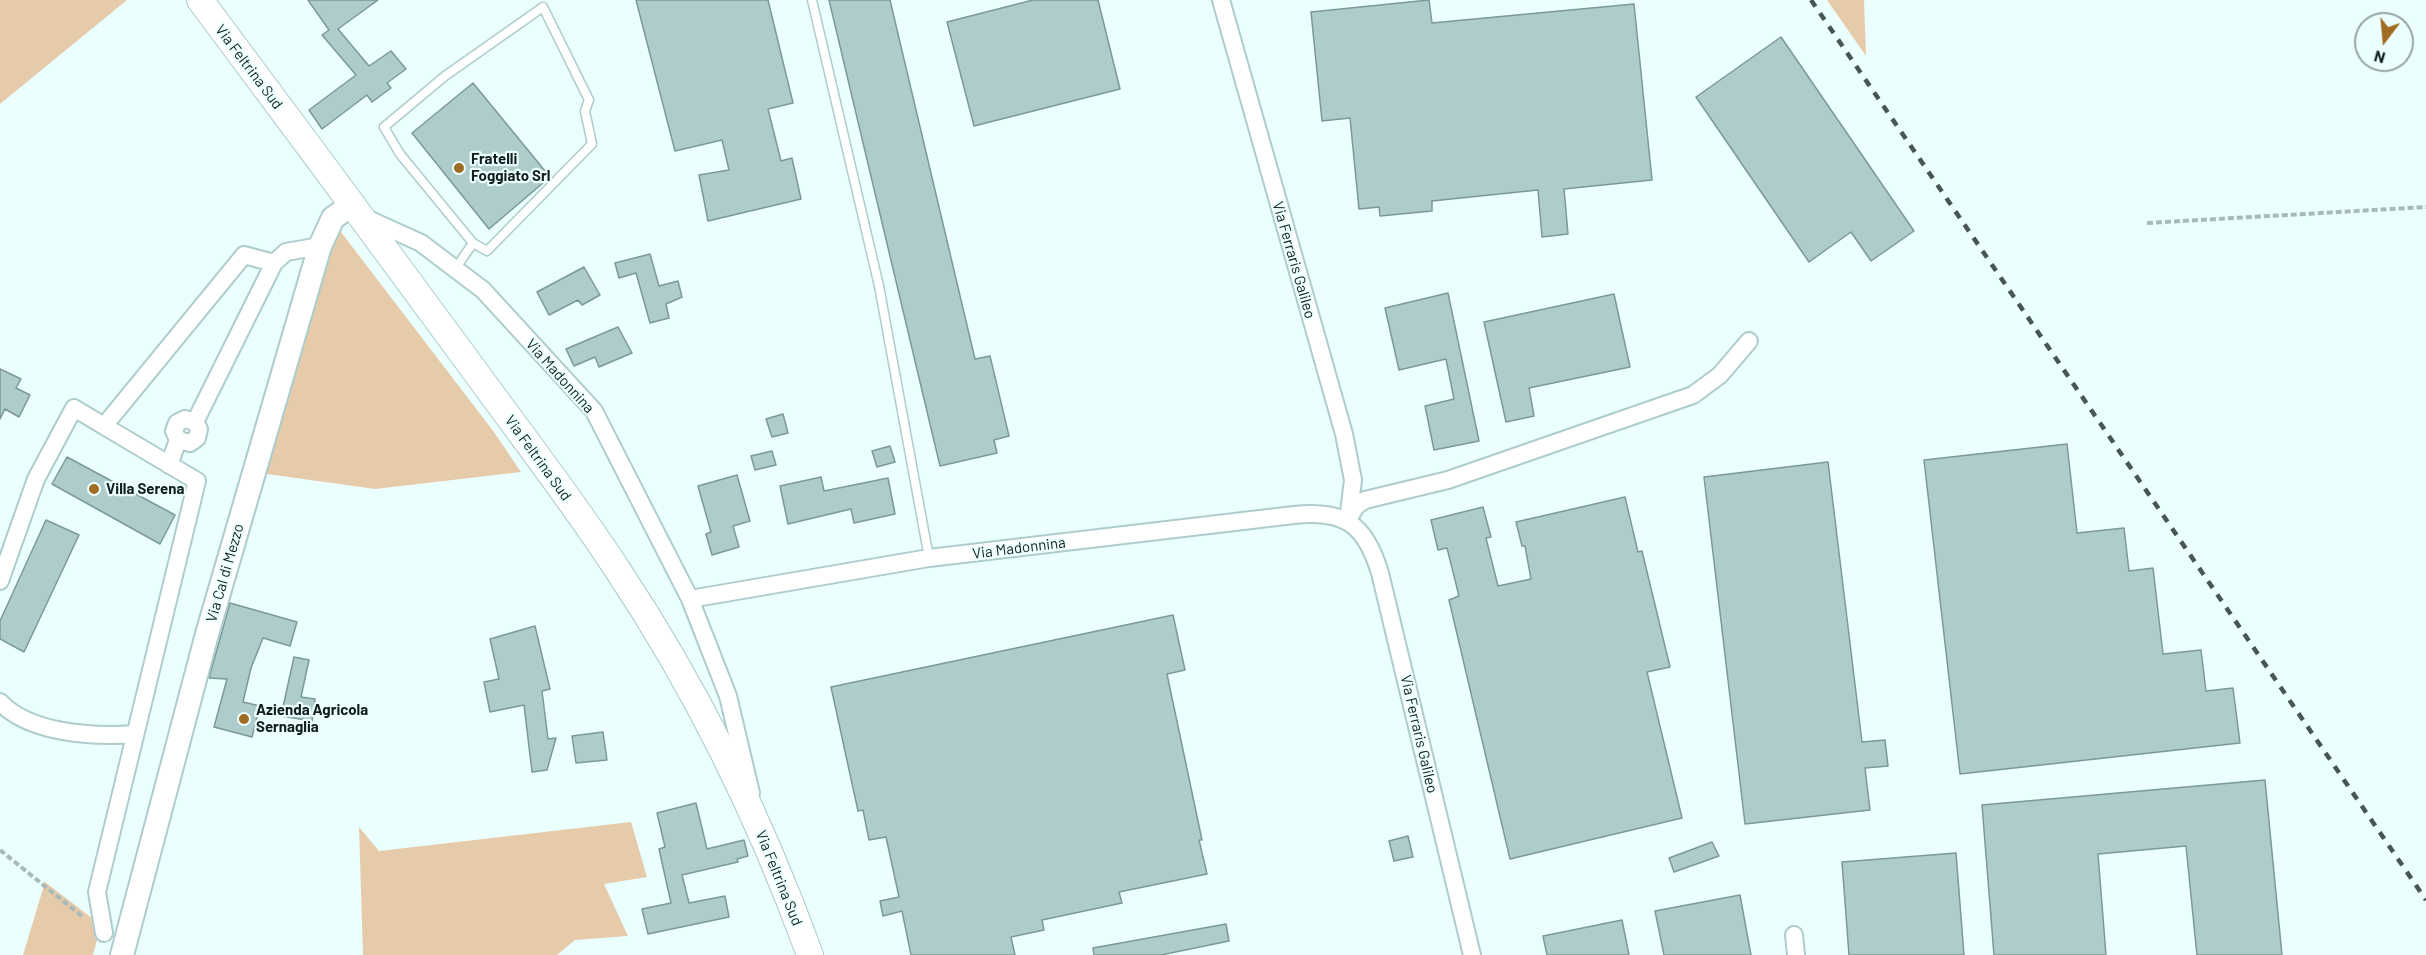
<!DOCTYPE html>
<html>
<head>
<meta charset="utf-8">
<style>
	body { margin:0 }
	#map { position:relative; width:2426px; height:955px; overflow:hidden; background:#ecffff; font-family:Barlow,sans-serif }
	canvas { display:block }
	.north { position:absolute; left:2354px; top:12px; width:60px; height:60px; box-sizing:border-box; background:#ecffff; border:2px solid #95a5a5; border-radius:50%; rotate:196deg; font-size:16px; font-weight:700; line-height:24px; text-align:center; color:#121e1e }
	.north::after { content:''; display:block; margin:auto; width:21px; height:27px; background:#9f6c22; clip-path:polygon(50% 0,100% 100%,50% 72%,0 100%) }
</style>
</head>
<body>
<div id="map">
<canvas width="2426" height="955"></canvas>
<div class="north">N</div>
</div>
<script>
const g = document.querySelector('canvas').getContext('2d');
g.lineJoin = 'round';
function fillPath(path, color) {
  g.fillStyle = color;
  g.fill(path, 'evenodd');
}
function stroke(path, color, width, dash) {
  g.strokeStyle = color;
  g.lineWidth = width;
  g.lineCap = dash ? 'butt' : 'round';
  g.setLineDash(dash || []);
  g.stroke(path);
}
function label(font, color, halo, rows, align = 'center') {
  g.font = font + ' Barlow,sans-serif';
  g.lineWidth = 4.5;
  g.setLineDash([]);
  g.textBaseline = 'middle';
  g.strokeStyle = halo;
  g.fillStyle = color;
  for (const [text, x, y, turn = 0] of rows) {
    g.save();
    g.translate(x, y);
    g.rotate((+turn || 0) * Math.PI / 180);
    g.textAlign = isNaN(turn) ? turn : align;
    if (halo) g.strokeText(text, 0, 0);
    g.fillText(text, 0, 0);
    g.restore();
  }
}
fillPath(new Path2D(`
	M0 0H127L0 104Z
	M1827 0H1864L1866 56Z
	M331 219 494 432 521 472 375 489 260 473Z
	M631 822 647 877 604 884 628 936 575 940 557 955H363L359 827 379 851Z
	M45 882 101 925 93 955H23Z`), '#e6cbaa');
const building = new Path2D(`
	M308 0H378L338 29 369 66 391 51 406 69 387 83 391 88 372 102 367 95 322 129 309 110 356 75 322 35 329 30Z
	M636 0H768L793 103 768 109 781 161 792 158 801 199 708 221 699 175 729 170 722 140 675 151Z
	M829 0H890L975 359 990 356 1009 436 994 440 997 453 940 466Z
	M1033 0H1098L1120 89 974 126 947 22Z
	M1429 0 1432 23 1634 4 1652 180 1564 189 1568 234 1542 237 1538 190 1432 201V211L1380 216 1379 207 1359 209 1350 118 1322 121 1311 12Z
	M1781 37 1914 231 1871 261 1851 232 1809 262 1696 97Z
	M473 83 550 177 489 229 412 133Z
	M650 254 659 286 678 281 682 297 666 304 669 318 650 323 636 273 619 278 615 263Z
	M584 267 600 295 582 305 578 300 549 315 537 292Z
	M1448 293 1479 441 1434 450 1425 406 1454 399 1446 359 1399 370 1385 308Z
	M1614 294 1630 367 1529 388 1534 416 1506 422 1484 322Z
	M618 327 632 353 599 367 595 357 574 366 566 349Z
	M0 369 21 379 16 388 30 395 19 417 5 409 0 419Z
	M783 414 788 433 772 437 766 419Z
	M2067 444 2077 533 2124 528 2129 571 2153 568 2163 654 2201 650 2206 691 2233 688 2240 743 1960 774 1924 460Z
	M890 446 895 462 877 467 872 451Z
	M772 451 776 465 755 470 751 456Z
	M67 457 175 515 160 544 52 484Z
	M1828 462 1862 742 1885 740 1888 766 1865 768 1870 810 1745 824 1704 477Z
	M737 475 750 521 733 526 739 547 712 555 706 534 711 532 698 486Z
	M821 477 824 491 888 478 895 514 854 523 851 509 788 524 780 486Z
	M1625 497 1638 552 1642 551 1670 667 1647 672 1682 818 1510 859 1449 600 1459 596 1447 548 1438 550 1431 520 1483 507 1491 537 1486 538 1498 586 1531 579 1525 546H1522L1516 522Z
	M46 520 79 535 24 652 0 639V621Z
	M230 603 297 622 290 646 263 638 251 668 243 702 260 706 252 737 214 727 227 679 209 678Z
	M1173 615 1185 670 1167 674 1202 840H1199L1207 874 1119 892 1122 903 1042 920 1044 930 1011 937 1015 955H911L902 911 883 916 880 901 899 897 886 837 869 840 863 810 858 811 831 687Z
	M535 626 550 689 542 691 548 739 556 738 547 770 532 772 524 705 490 712 484 682 499 679 490 639Z
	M294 657 309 660 301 697 315 699 312 721 281 716Z
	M603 732 607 760 576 763 572 736Z
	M2265 780 2282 955H2197L2186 846 2098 854 2106 955H1994L1982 805Z
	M696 803 707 849 744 840 748 856 737 859 738 862 682 875 689 903 725 896 729 917 648 934 642 909 671 903 659 849 665 847 657 813Z
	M1408 836 1413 857 1394 861 1389 841Z
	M1712 842 1719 856 1674 872 1669 858Z
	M1956 853 1964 955H1849L1842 862Z
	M1740 895 1751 955H1664L1655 911Z
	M1622 920 1629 955H1547L1543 936Z
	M1226 924 1229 941 1161 955H1094L1093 948Z`);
fillPath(building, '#adcccb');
stroke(building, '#7b9999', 1.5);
const lane = new Path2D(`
	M812 0 879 286 929 558
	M455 269 473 243 487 251 592 144 585 111 589 100 543 7 445 76 384 127 400 154 473 243`);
const street = new Path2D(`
	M1221 0 1344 434 1353 480 1348 521
	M366 218 421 243 483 290 594 411 690 599 728 696 751 793
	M195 422 274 263
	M169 465 178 440 174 431 177 423 185 419 195 422 199 429 197 438 190 443 178 440
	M1349 518 1356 506 1365 500 1448 480 1693 395 1720 375 1749 341
	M0 581 36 479 74 408 104 426
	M690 599 929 558 1294 515C1344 510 1365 523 1380 573L1472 955
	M0 702C30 734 94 737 135 734
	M104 933 97 892 197 481 104 426 244 255 274 263 286 252 320 246
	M1794 935 1796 955`);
const secondary = new Path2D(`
	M122 955 207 634 320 246 333 218 353 204`);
const primary = new Path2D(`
	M200 0C290 121 380 241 469 363 519 432 572 500 619 572 698 691 761 820 810 955`);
stroke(lane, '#adcccc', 11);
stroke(street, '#adcccc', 20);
stroke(secondary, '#adcccc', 26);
stroke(primary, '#adcccc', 28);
stroke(new Path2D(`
	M2147 223 2426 207
	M0 850 83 917`), '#a8b9b9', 4, [6, 3]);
stroke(lane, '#fff', 8);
stroke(street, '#fff', 16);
stroke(secondary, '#fff', 22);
stroke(primary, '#fff', 26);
stroke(new Path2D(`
	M1811 0 2426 900`), '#475555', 4.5, [8, 8]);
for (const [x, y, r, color] of [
	[459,168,6,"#9f6c22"],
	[94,489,6,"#9f6c22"],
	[244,719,6,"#9f6c22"]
]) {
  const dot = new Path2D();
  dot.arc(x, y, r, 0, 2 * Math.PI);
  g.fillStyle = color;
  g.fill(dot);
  stroke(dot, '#ecffff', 2);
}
label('15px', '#121e1e', '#ecffff', [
	["Via Feltrina Sud",249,67,53],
	["Via Ferraris Galileo",1294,260,74],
	["Via Madonnina",560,376,48],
	["Via Feltrina Sud",538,458,54],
	["Via Madonnina",1019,548,-7],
	["Via Cal di Mezzo",225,573,-74],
	["Via Ferraris Galileo",1419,734,77],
	["Via Feltrina Sud",779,878,68]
]);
label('bold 15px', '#121e1e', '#ecffff', [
	["Fratelli",471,159],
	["Foggiato Srl",471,176],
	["Villa Serena",106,489],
	["Azienda Agricola",256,710],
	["Sernaglia",256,727]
], 'left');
</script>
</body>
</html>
